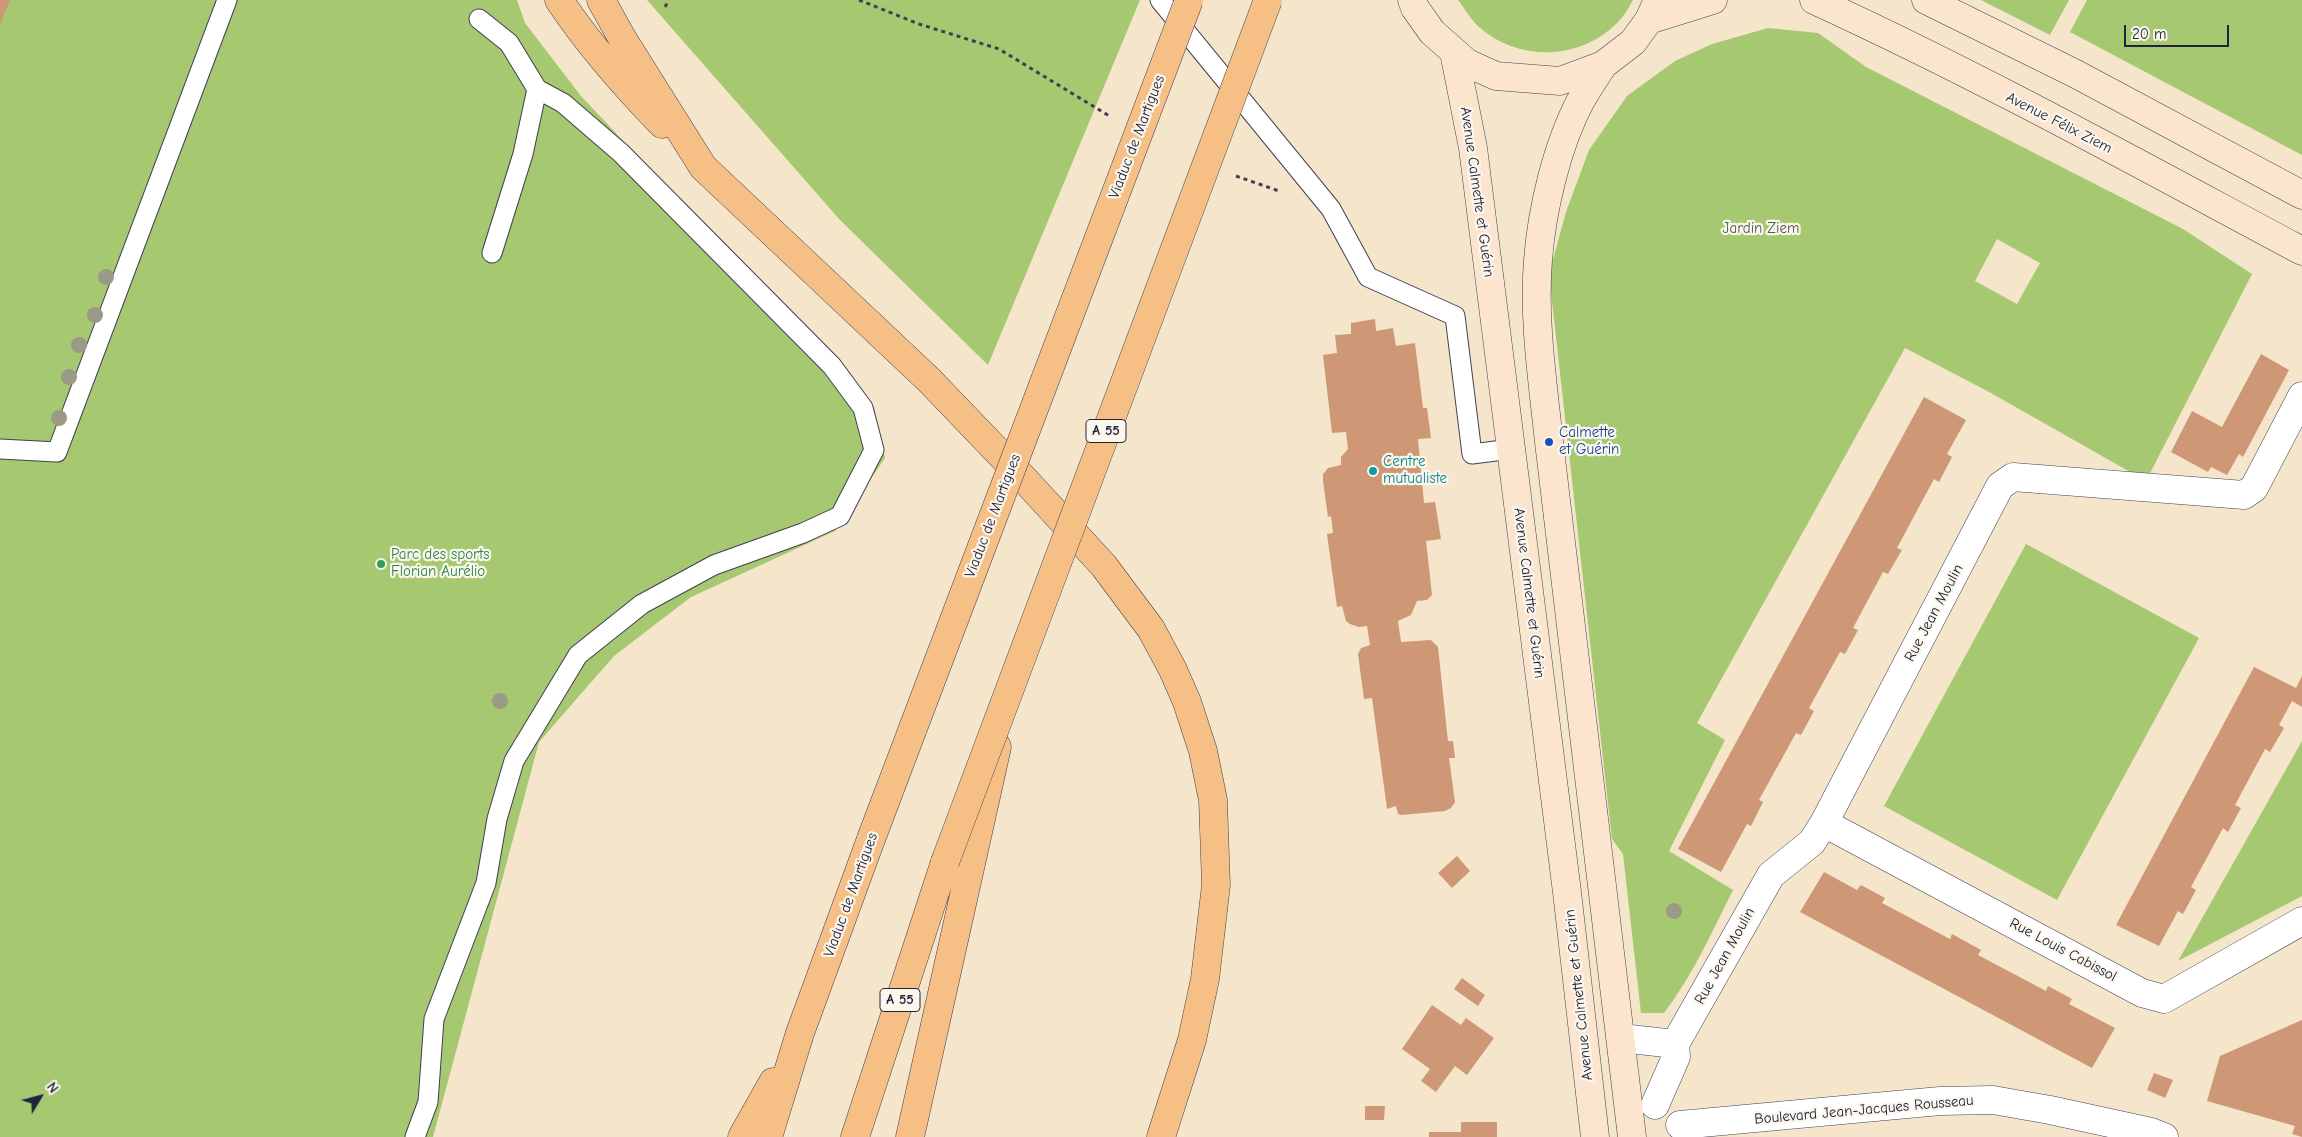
<!DOCTYPE html>
<html>
<head>
<meta charset="utf-8">
<style>
	body { margin:0 }
	#map { position:relative; width:2302px; height:1137px; overflow:hidden; background:#f4e5cb; font-family:"Comic Neue",sans-serif }
	canvas { display:block }
	.north { position:absolute; left:15px; top:1072px; width:50px; height:50px; -webkit-text-stroke:4px #fbf7ec; paint-order:stroke; rotate:53deg; font-size:14px; font-weight:700; line-height:20px; text-align:center; color:#22223b }
	.north::after { content:''; display:block; margin:auto; width:18px; height:22px; background:#22223b; clip-path:polygon(50% 0,100% 100%,50% 72%,0 100%) }
	.scale { position:absolute; left:2124px; top:25px; width:105px; height:22px; box-sizing:border-box; border:2px solid #22223b; border-top:0; padding-left:6px; font-size:15px; line-height:18px; white-space:nowrap; color:#22223b; -webkit-text-stroke:4px #fbf7ec; paint-order:stroke }
</style>
</head>
<body>
<div id="map">
<canvas width="2302" height="1137"></canvas>
<div class="north">N</div>
<div class="scale">20 m</div>
</div>
<script>
const g = document.querySelector('canvas').getContext('2d');
g.lineJoin = 'round';
function fillPath(path, color) {
  g.fillStyle = color;
  g.fill(path, 'evenodd');
}
function stroke(path, color, width, dash) {
  g.strokeStyle = color;
  g.lineWidth = width;
  g.lineCap = dash ? 'butt' : 'round';
  g.setLineDash(dash || []);
  g.stroke(path);
}
function label(font, color, halo, rows, align = 'center') {
  g.font = font + ' "Comic Neue",sans-serif';
  g.lineWidth = 4.5;
  g.setLineDash([]);
  g.textBaseline = 'middle';
  g.strokeStyle = halo;
  g.fillStyle = color;
  for (const [text, x, y, turn = 0] of rows) {
    g.save();
    g.translate(x, y);
    g.rotate((+turn || 0) * Math.PI / 180);
    g.textAlign = isNaN(turn) ? turn : align;
    if (halo) g.strokeText(text, 0, 0);
    g.fillText(text, 0, 0);
    g.restore();
  }
}
fillPath(new Path2D(`
	M0 0H517L525 23 581 96 874 407 885 458 835 531 691 597 614 656 539 742 433 1137H0Z
	M647 0H1140L988 365 840 220Z
	M1458 0H1633C1629 7 1624 16 1618 22 1581 60 1520 63 1479 27 1471 20 1465 9 1458 0Z
	M1981 0H2069L2050 35Z
	M2087 0H2302V155L2070 32Z
	M1768 28 1818 33 1866 67 2183 229 2252 274 2146 481 1991 393 1905 348 1697 723 1725 740 1669 851 1733 890C1712 932 1693 975 1664 1013H1641L1623 854 1612 839 1549 274 1566 212 1589 150 1627 96 1675 61 1712 44ZM1997 239 2040 263 2017 304 1975 281Z
	M2026 544 2199 638 2057 900 1884 806Z
	M2302 741V896L2178 961Z`), '#a6c871');
fillPath(new Path2D(`
	M0 0H10L0 24Z
	M1375 319 1376 331 1393 328 1396 346 1415 343 1423 408H1427L1431 438 1418 439 1424 503 1435 502 1441 539 1426 541 1432 595 1427 600 1417 601 1411 615 1398 621 1401 642 1431 640 1438 647 1448 741H1453L1455 758H1449L1455 802 1451 808 1445 811 1401 815 1398 814 1396 806 1387 809 1372 698 1364 699 1358 654 1361 648 1370 645 1367 626 1359 627 1350 624 1346 621 1342 606 1337 607 1327 534 1333 533 1331 516 1328 517 1323 481V474L1328 468 1341 465V457L1348 449 1346 432 1332 433 1323 355 1337 353 1335 335 1351 334V323Z
	M2261 354 2289 370 2243 457 2239 454 2227 475 2211 467 2208 472 2171 452 2192 411 2222 427Z
	M1924 397 1966 420 1947 454 1952 457 1939 482 1934 479 1897 548 1902 550 1888 574 1883 572 1853 628 1858 630 1845 654 1840 652 1809 708 1814 711 1801 735 1796 733 1759 800 1763 802 1751 826 1747 824 1721 872 1678 849Z
	M2254 667 2296 688 2302 676V707L2292 701 2279 725 2284 728 2270 752 2265 749 2235 805 2241 808 2228 832 2223 828 2191 887 2196 890 2183 914 2178 911 2159 946 2116 925Z
	M1457 856 1470 871 1452 888 1438 873Z
	M1824 872 1857 890 1861 885 1885 898 1882 903 1950 939 1952 934 1981 950 1978 955 2046 991 2048 986 2072 999 2069 1004 2115 1028 2092 1068 1800 912Z
	M1462 978 1485 995 1478 1006 1454 989Z
	M1432 1005 1461 1025 1466 1018 1494 1038 1467 1075 1455 1066 1436 1092 1421 1081 1430 1069 1402 1049Z
	M2302 1020V1137L2292 1134 2295 1126 2207 1101 2220 1056Z
	M2154 1073 2173 1080 2165 1098 2147 1090Z
	M1365 1106H1385L1384 1120H1365Z
	M1461 1122H1497V1137H1429V1132H1461Z`), '#ce9775');
const lane = new Path2D(`
	M1160 0 1331 209 1368 277 1455 316 1472 454 1511 449
	M479 19 509 43 537 89 523 154 492 253
	M0 449 57 452 227 0
	M415 1137 428 1102 434 1019 486 883 497 819 514 761 578 655 642 604 714 565 803 533 840 516 874 450 863 408 832 366 621 153 563 103 537 89`);
const street = new Path2D(`
	M1824 823 2142 993 2164 999 2302 921
	M1621 1038 1675 1044
	M1655 1105 1676 1057 1675 1044 1771 875 1812 842 1824 823 2000 486 2013 477 2244 495 2254 488 2302 396
	M1680 1125 1940 1101 1993 1100 2050 1110 2151 1132 2164 1137`);
const secondary = new Path2D(`
	M1412 0 1415 8 1432 32 1467 63 1496 76 1560 81 1603 65 1633 42 1649 20 1658 0
	M1814 0C1980 76 2141 165 2302 251
	M1926 0 2076 74 2302 195
	M1649 20 1713 0
	M1454 52 1473 148 1567 892 1595 1137
	M1603 65C1596 76 1588 88 1581 100 1557 145 1542 209 1538 260 1533 320 1543 383 1549 442L1632 1137`);
const highway = new Path2D(`
	M559 0C589 45 624 85 662 124
	M601 0 622 38 703 167 929 380 1025 480 1104 566 1151 629 1173 670 1187 702 1203 751 1213 800 1216 885 1205 979 1192 1040 1161 1137
	M742 1137 773 1082
	M768 1137 800 1033 871 839
	M855 1137 945 862
	M910 1137 997 747`);
stroke(lane, '#423f51', 21);
stroke(street, '#423f51', 29);
stroke(secondary, '#423f51', 29);
stroke(highway, '#423f51', 29);
stroke(new Path2D(`
	M859 0 919 24 999 49 1111 117
	M665 7 669 0
	M1236 176 1279 191`), '#423f51', 3, [4, 4]);
stroke(lane, '#fff', 19);
stroke(street, '#fff', 28);
stroke(secondary, '#fbe5cf', 28);
stroke(highway, '#f5bf86', 28);
const highwayBridge = new Path2D(`
	M871 839 1189 0
	M945 862 1268 0`);
stroke(highwayBridge, '#423f51', 29, []);
stroke(highwayBridge, '#f5bf86', 28);
g.fillStyle = '#9a9a86';
for (const [x, y] of [
	[106,277],
	[95,315],
	[79,345],
	[69,377],
	[59,418],
	[500,701],
	[1674,911]
]) {
  g.beginPath();
  g.arc(x, y, 8, 0, 2 * Math.PI);
  g.fill();
}
for (const [x, y, r, color] of [
	[1549,442,5,"#1a4fb4"],
	[1373,471,5,"#0f9aa8"],
	[381,564,5,"#2e9e5b"]
]) {
  const dot = new Path2D();
  dot.arc(x, y, r, 0, 2 * Math.PI);
  g.fillStyle = color;
  g.fill(dot);
  stroke(dot, '#fbf7ec', 2);
}
for (const [x, y, w] of [
	[1106,431,40],
	[900,1000,40]
]) {
  const box = new Path2D();
  box.roundRect(x - w / 2, y - 11.5, w, 23, 4);
  g.fillStyle = '#fbf7ec';
  g.fill(box);
  stroke(box, '#22223b', 1);
}
label('bold 14px', '#22223b', null, [
	["A 55",1106,431],
	["A 55",900,1000]
]);
label('15px', '#22223b', '#fbf7ec', [
	["Avenue Félix Ziem",2059,123,27],
	["Viaduc de Martigues",1137,137,-69],
	["Avenue Calmette et Guérin",1477,192,82],
	["Viaduc de Martigues",993,516,-69],
	["Avenue Calmette et Guérin",1529,593,83],
	["Rue Jean Moulin",1934,613,-62],
	["Viaduc de Martigues",851,895,-70],
	["Rue Louis Cabissol",2063,950,28],
	["Rue Jean Moulin",1725,956,-61],
	["Avenue Calmette et Guérin",1579,995,-96],
	["Boulevard Jean-Jacques Rousseau",1864,1110,-5]
]);
label('15px', '#505c4e', '#fbf7ec', [
	["Jardin Ziem",1761,229]
]);
label('15px', '#164399', '#fbf7ec', [
	["Calmette",1559,433],
	["et Guérin",1559,450]
], 'left');
label('15px', '#0d838f', '#fbf7ec', [
	["Centre",1383,462],
	["mutualiste",1383,479]
], 'left');
label('15px', '#27864d', '#fbf7ec', [
	["Parc des sports",391,555],
	["Florian Aurélio",391,572]
], 'left');
</script>
</body>
</html>
